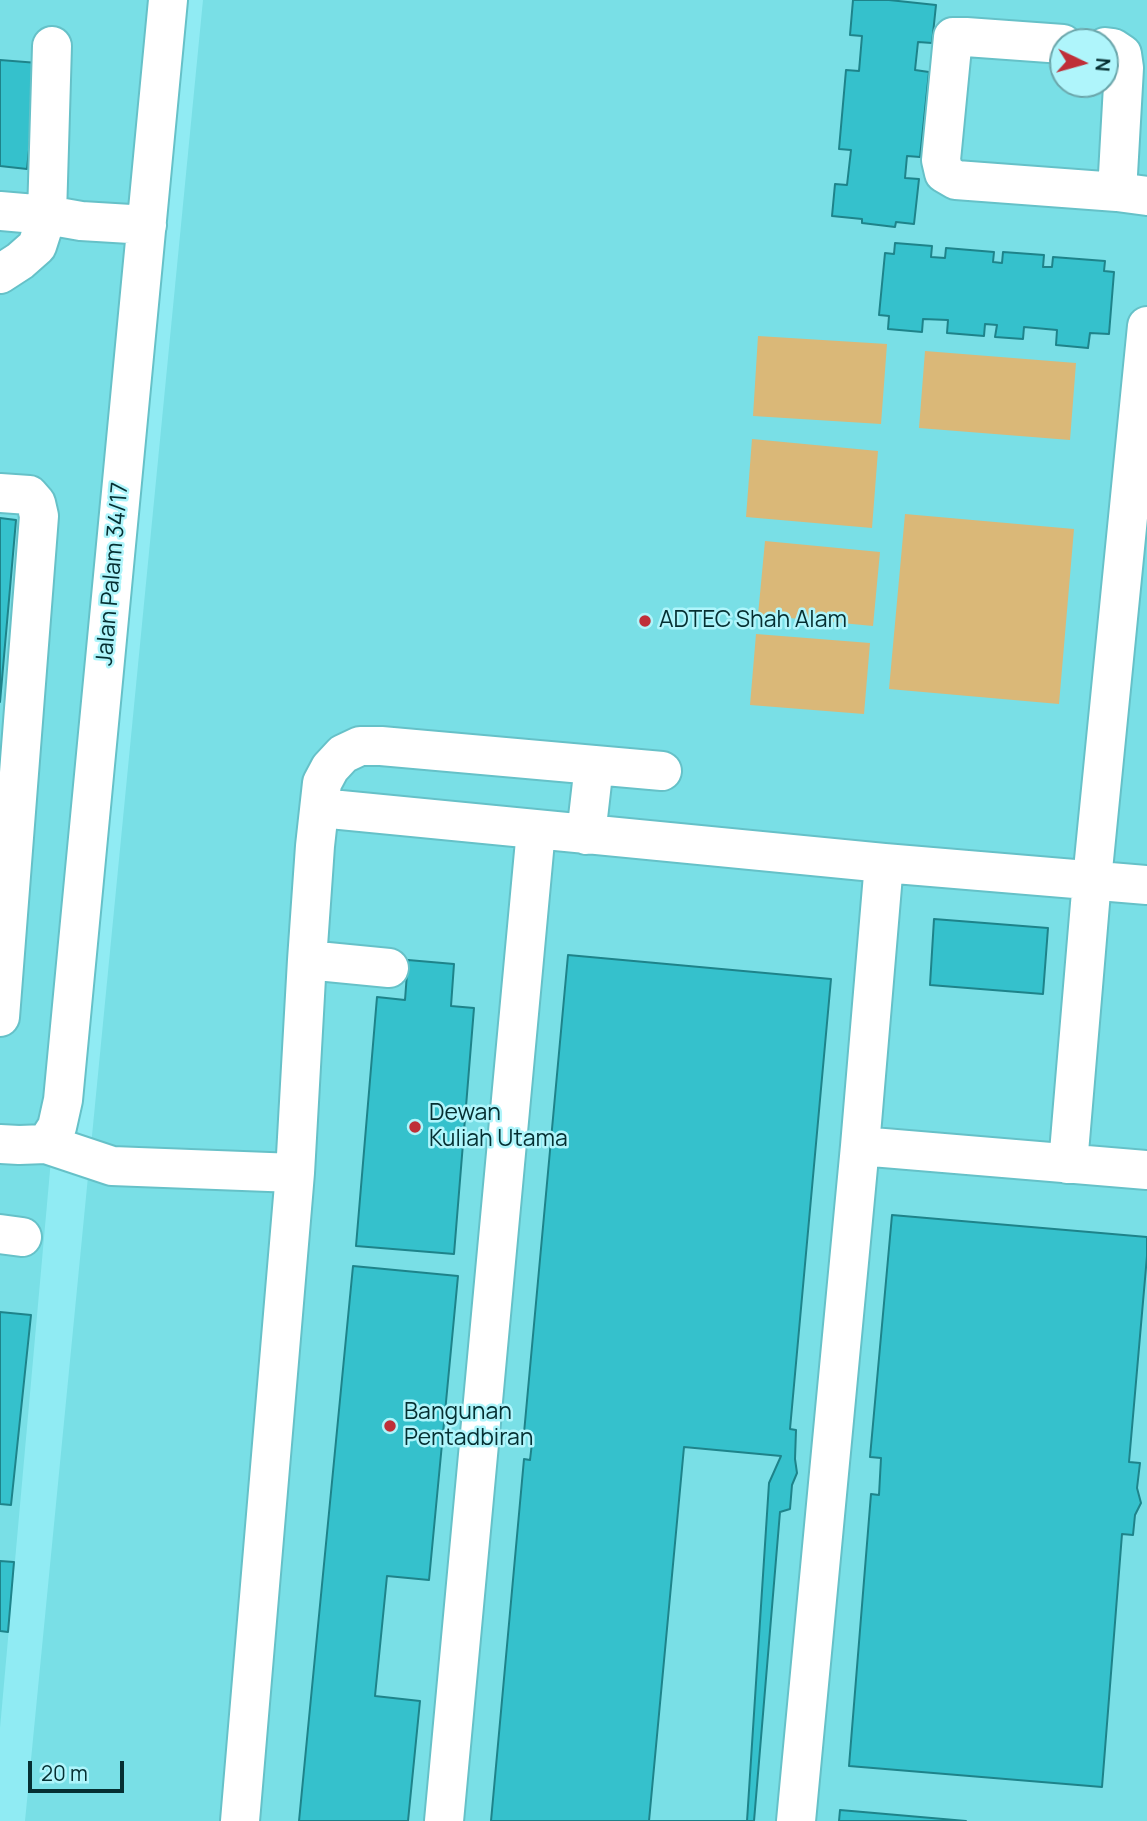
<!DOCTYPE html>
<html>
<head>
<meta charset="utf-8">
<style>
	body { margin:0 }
	#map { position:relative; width:1147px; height:1821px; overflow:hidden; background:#90ebf3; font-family:Manrope,sans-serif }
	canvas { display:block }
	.north { position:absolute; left:1049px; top:28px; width:70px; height:70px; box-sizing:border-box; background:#aff5fb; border:2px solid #6ba6ab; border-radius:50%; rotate:95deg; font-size:19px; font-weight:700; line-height:28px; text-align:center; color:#052f32 }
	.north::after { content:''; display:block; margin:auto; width:24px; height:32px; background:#bf2f38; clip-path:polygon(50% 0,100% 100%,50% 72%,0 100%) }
	.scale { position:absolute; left:28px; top:1761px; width:96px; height:32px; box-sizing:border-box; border:4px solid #052f32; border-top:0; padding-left:9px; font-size:21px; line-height:24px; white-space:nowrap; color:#052f32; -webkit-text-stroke:5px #aff5fb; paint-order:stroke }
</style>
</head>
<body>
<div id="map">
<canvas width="1147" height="1821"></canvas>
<div class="north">N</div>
<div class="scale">20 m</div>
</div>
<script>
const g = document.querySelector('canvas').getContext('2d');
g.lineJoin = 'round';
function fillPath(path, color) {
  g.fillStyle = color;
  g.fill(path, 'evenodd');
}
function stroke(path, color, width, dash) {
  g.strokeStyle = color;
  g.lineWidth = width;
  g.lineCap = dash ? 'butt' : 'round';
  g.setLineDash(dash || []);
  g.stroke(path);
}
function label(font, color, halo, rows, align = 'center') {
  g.font = font + ' Manrope,sans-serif';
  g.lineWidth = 5;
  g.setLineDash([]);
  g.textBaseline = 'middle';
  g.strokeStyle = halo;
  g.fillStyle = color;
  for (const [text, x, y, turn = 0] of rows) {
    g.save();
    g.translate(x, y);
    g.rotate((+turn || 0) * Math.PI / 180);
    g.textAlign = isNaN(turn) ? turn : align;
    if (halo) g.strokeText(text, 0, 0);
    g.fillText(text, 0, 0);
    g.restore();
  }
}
fillPath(new Path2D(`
	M0 0H155L0 1728Z
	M203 0H1147V1821H25ZM1063 42H1105V84H1063Z`), '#79dfe6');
fillPath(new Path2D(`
	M758 336 887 344 881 424 753 416Z
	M925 351 1076 363 1070 440 919 428Z
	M752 439 878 451 872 528 746 517Z
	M905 514 1074 529 1059 704 889 689Z
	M765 541 880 552 873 626 758 615Z
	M756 634 870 643 864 714 750 705Z`), '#dab878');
const building = new Path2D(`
	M853 0H889L936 5 932 43 918 42 915 70 929 72 920 157 907 156 905 178 919 179 914 224 896 222 895 227 862 223V219L832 216 835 184 847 185 851 150 839 149 846 70 859 71 862 36 850 35Z
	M0 60 38 63 27 169 0 166Z
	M895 243 932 246 931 257 945 258 946 248 994 252 993 262 1002 263 1003 252 1044 255 1043 267H1052L1053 257 1105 261 1104 271 1114 272 1109 334 1090 333 1088 348 1056 345 1057 330 1024 327 1023 339 995 337 997 325 985 324 984 336 947 333 948 320 923 319 922 332 888 329 889 316 879 315 885 253 894 254Z
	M0 518 16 520 0 702Z
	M934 919 1048 928 1043 994 930 985Z
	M568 955 831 979 790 1429 796 1430 795 1459 797 1473 792 1485 790 1509 780 1512 754 1821H491L524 1459 530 1460 533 1434 524 1433Z
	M408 960 454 964 451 1006 474 1008 454 1254 356 1246 377 997 405 1000Z
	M892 1215 1147 1237V1256L1129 1462 1140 1463 1137 1488 1141 1503 1135 1515 1133 1535 1122 1534 1102 1787 849 1766 871 1494 879 1495 881 1458 870 1457Z
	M353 1266 458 1276 429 1580 387 1576 375 1696 420 1701 408 1821H299Z
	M0 1312 31 1315 11 1505 0 1504Z
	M684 1447 781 1456 769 1483 747 1821H649Z
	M0 1561 14 1562 8 1632 0 1631Z
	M840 1810 966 1821H839Z`);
fillPath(building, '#35c1cc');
stroke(building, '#1e838a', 2);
const minor = new Path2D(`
	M1063 44 966 37H953L941 160 944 173 956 180 1117 192 1147 196
	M1105 47 1113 48 1122 54 1124 68 1117 192
	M0 211 47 215 81 221 147 225
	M0 274 20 261 37 246 47 215 52 46
	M0 493 29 495 36 503 39 516 0 1017
	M320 808 884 863 1147 885
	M586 835 594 765
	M307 960 389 968
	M0 1144 19 1145 46 1144 112 1166 295 1173
	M46 1144 57 1127 63 1100 168 0
	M860 1146 1147 1170
	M1068 1164 1092 880 1147 326
	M0 1234 22 1237
	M240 1821 295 1173 307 960 315 846 322 783 330 768 343 754 360 746H381L662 771
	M444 1821 536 830
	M796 1821 860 1146 884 863`);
stroke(minor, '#66c1c8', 42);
stroke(minor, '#fff', 38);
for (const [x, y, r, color] of [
	[645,621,7,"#bf2f38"],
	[415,1127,7,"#bf2f38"],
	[390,1426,7,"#bf2f38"]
]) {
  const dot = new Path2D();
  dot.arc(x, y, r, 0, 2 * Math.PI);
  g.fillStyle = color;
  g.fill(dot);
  stroke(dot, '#aff5fb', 2.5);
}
label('23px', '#052f32', '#aff5fb', [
	["Jalan Palam 34/17",113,574,-85]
]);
label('23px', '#052f32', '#aff5fb', [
	["ADTEC Shah Alam",659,621],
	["Dewan",429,1114],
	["Kuliah Utama",429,1140],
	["Bangunan",404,1413],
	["Pentadbiran",404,1439]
], 'left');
</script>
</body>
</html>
